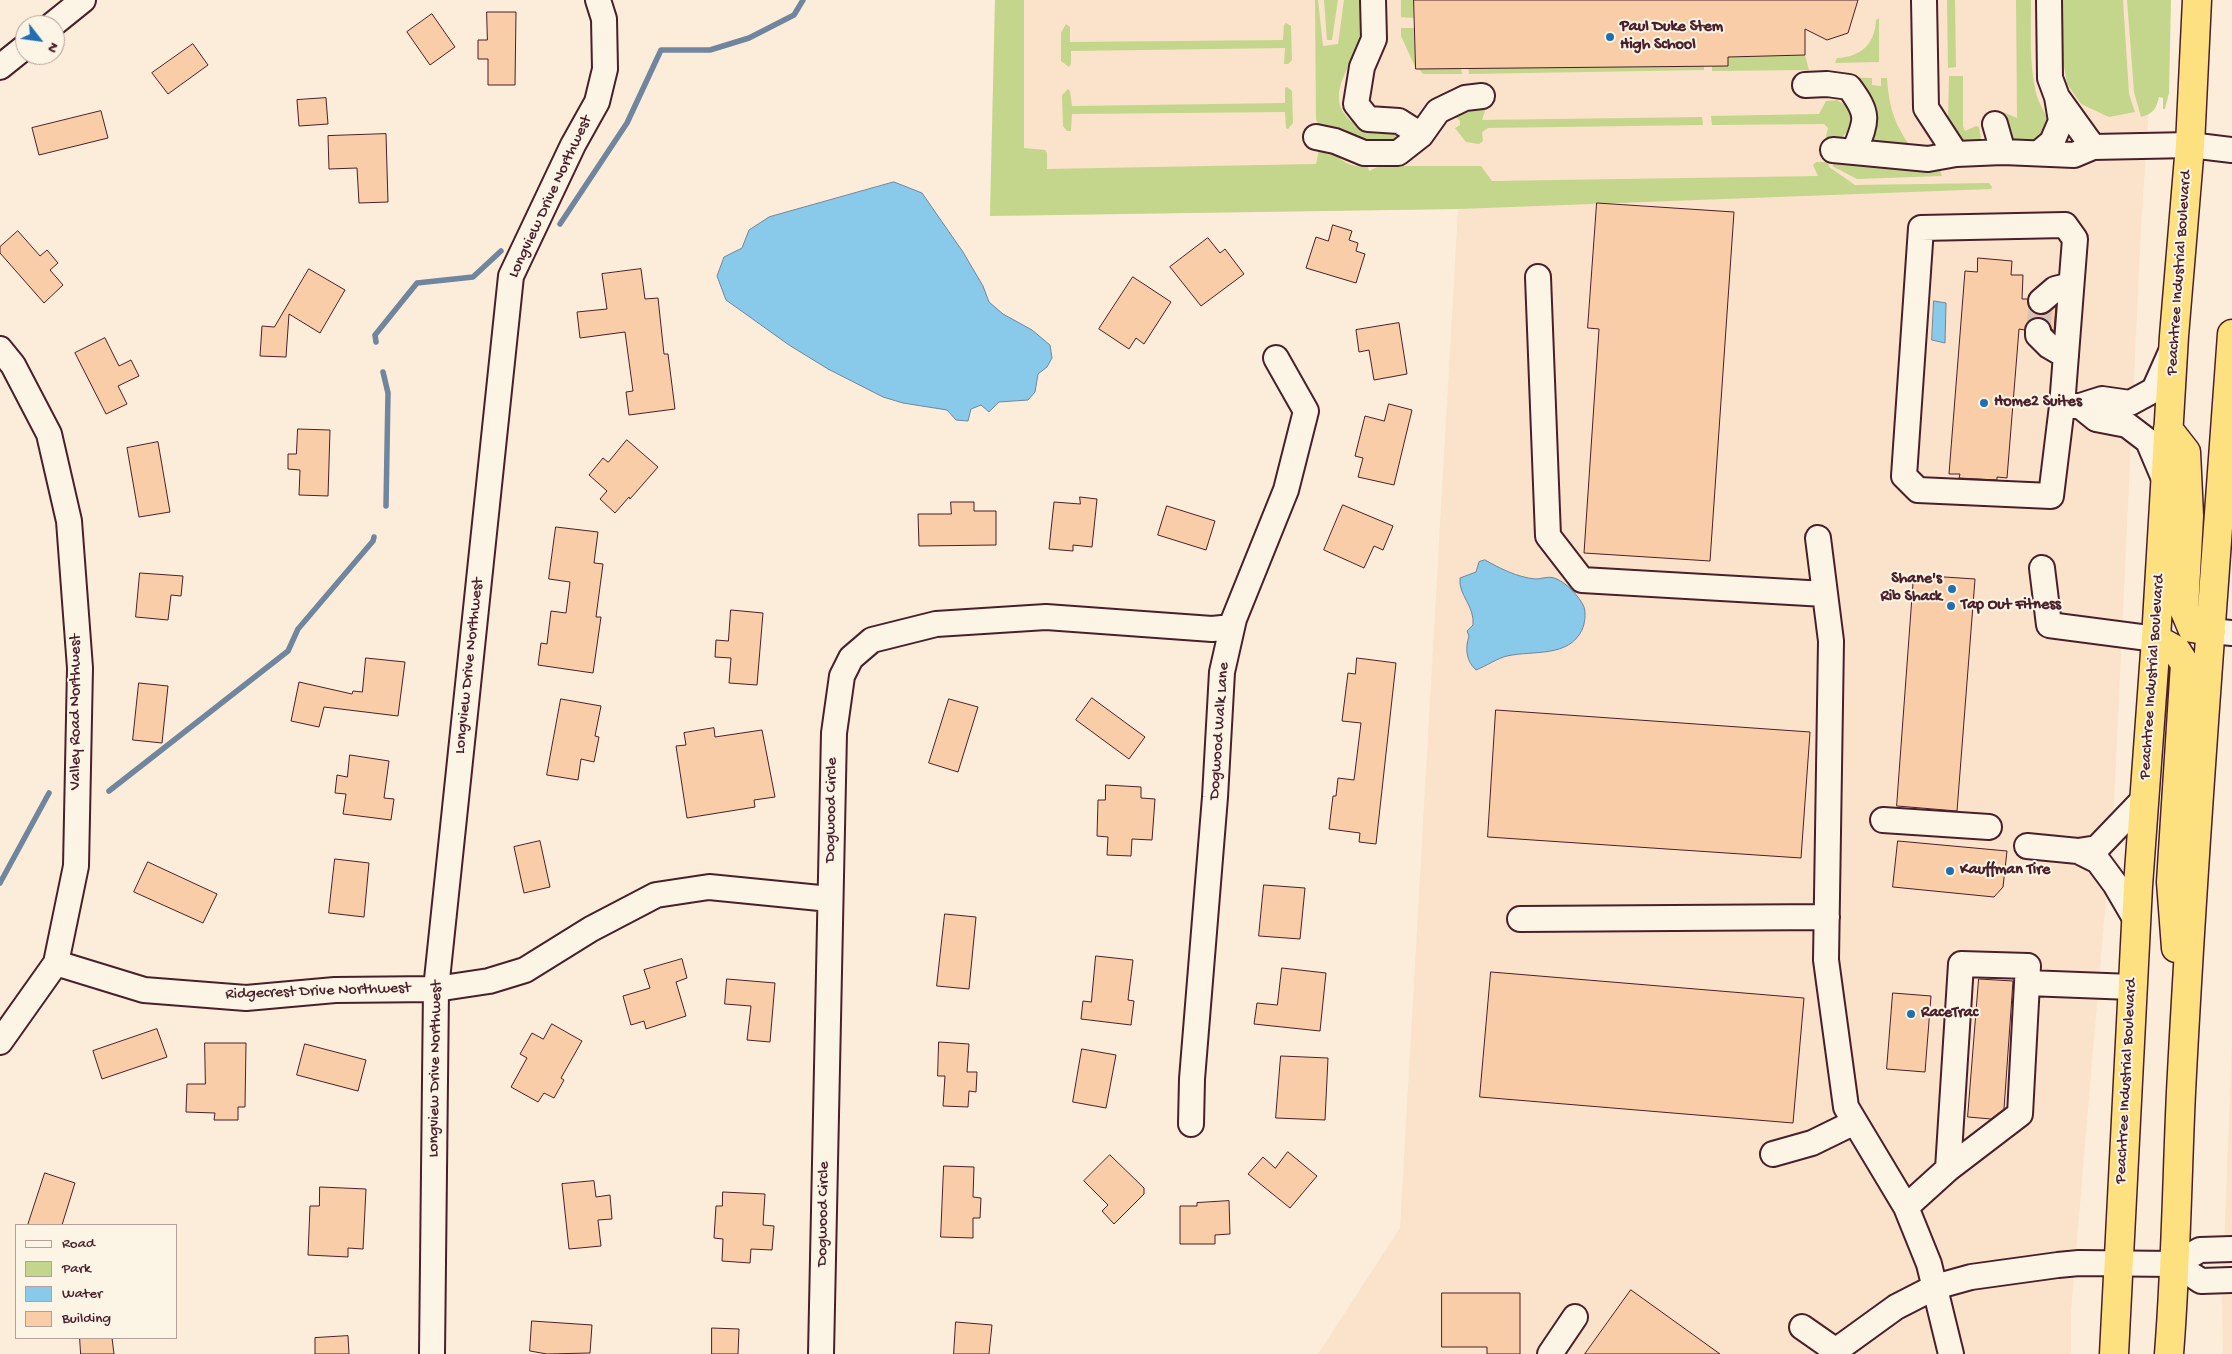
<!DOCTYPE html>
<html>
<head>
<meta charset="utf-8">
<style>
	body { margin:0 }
	#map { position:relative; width:2232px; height:1354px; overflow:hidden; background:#fbedd9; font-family:"Gochi Hand",sans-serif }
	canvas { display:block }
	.legend { position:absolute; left:15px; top:1224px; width:162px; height:115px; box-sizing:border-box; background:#fcf5e5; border:1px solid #b59f9b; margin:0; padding:6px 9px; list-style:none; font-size:15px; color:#4a1f2b }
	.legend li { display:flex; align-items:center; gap:10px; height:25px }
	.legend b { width:25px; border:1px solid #b59f9b }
	.north { position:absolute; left:15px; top:15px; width:50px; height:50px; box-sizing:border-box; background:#fcf5e5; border:1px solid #b59f9b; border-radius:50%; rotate:120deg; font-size:14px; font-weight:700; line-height:20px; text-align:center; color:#4a1f2b }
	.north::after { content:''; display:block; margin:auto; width:18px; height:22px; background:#1f6fb2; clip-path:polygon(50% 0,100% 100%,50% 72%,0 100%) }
</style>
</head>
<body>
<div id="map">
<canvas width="2232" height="1354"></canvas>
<ul class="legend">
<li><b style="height:6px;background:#fcf5e5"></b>Road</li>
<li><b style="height:14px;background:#c3d68b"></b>Park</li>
<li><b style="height:14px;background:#89c9ea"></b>Water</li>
<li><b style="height:14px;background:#f8cda7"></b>Building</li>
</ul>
<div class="north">N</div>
</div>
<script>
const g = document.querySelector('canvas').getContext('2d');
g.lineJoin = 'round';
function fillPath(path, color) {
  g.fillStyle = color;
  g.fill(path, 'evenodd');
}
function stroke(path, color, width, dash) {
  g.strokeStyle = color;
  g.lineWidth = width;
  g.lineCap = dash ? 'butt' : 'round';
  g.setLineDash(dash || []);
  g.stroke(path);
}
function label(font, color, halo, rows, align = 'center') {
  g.font = font + ' "Gochi Hand",sans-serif';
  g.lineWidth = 4;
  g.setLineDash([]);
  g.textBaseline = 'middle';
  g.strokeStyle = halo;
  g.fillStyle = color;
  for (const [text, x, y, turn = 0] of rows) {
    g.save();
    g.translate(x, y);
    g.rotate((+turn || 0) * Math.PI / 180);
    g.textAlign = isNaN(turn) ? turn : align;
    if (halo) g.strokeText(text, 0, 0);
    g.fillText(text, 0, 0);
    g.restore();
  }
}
fillPath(new Path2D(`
	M995 0H2156L2141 228 2114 803 2071 1311V1354H1318L1400 1228 1458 209 990 216Z
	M2232 1043V1354H2223L2222 1299Z`), '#fae3ca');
fillPath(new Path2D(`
	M995 0H1024V148L1045 150 1047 153V169L1316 164 1319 150C1336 150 1338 161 1352 165 1357 167 1363 166 1368 167L1369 171 1379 166H1481L1492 181 1818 176 1813 165 1816 162H1828L1829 167 1855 185 1989 183 1992 187 1991 189 1458 209 990 216Z
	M1315 0H1318L1323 46 1338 44 1344 0H1362C1362 12 1365 28 1362 39 1358 53 1348 64 1343 78 1327 116 1361 134 1394 132L1397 136 1398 141 1360 144 1342 131 1326 129 1319 126 1316 119Z
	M1324 0H1338L1332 40H1327Z
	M1401 0H1414V18L1401 17Z
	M1947 0H1955L1956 67 1948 68Z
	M2016 0H2031C2031 31 2029 62 2036 93 2040 109 2049 112 2048 133L2028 146 2007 140 2000 116 2003 112 2017 118Z
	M2058 0H2123L2129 94 2135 112 2109 117 2081 104 2067 84 2064 66 2059 63Z
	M2127 0H2171L2169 93 2165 109H2163V98L2159 97C2156 109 2154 113 2141 117L2134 92Z
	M1879 18V62L1835 63 1837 58C1861 57 1875 44 1876 20Z
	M1286 23 1291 26 1292 60 1288 64H1284L1285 48 1071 51V64L1069 67 1061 61V33L1066 24 1070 27V42L1283 40 1284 25Z
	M1401 28H1414L1416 69 1401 36Z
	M1805 55 1809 70 1712 71V66H1728V57Z
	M1704 66V70L1469 74 1468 68Z
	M1461 68 1462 74H1423L1419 69Z
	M1949 76H1963V126L1965 131 1976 126 1979 127 1982 146 1966 145 1951 131 1948 120Z
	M1835 77 1872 78V85L1881 86V78H1887C1889 110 1896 128 1916 154L1871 148Z
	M1287 87 1292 91 1293 123 1288 129 1286 128 1285 112 1072 114 1071 131H1067L1063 126 1062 95 1068 89 1070 91 1072 106 1285 103V88Z
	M1837 100 1848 107 1853 119 1850 129 1842 137 1825 140 1828 128 1824 124 1712 125 1711 116 1819 114 1826 101Z
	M1485 106 1486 108 1482 120 1702 117 1703 125 1488 128 1482 132 1483 141 1479 144 1466 142 1455 128 1460 125V121L1456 117 1461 108Z
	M1867 161 1940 170 1942 176 1857 179 1832 166 1836 162Z`), '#c3d68b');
const water = new Path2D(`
	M894 182 922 193 963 252 983 286 989 302 1003 314 1032 330 1050 345 1052 358 1047 367 1038 374 1035 392 1028 400 999 402 989 412 981 405 971 409 968 421 956 420 947 410 903 403 883 397 828 369 789 345 726 300 717 276 724 257 742 248 749 230 769 217Z
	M1934 301 1946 303 1945 343 1932 340Z
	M1485 560C1501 569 1517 577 1535 579 1541 579 1549 576 1554 578 1565 581 1580 597 1584 607 1586 614 1585 623 1582 630 1568 658 1534 650 1507 656 1498 658 1486 666 1476 670 1466 661 1465 648 1469 636L1467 631 1473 625C1475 606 1458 595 1460 578L1476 572 1479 562Z`);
fillPath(water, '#89c9ea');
stroke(water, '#70859e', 1);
stroke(new Path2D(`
	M560 224 627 123 661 50H710L749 38 794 15 803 0
	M376 342 375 335 417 283 473 277 501 251
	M383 372 388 393 386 506
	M109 791 288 651 298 629 373 541 374 537
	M0 883 49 793`), '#70859e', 5.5);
const building = new Path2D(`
	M1414 0H1858L1848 33 1827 40 1805 29V55L1728 57V66L1416 69Z
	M487 12H516L515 85H488V59H478V40H487Z
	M432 14 455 47 430 65 407 32Z
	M193 44 208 65 168 94 152 73Z
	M326 98 328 124 299 126 297 100Z
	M101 111 108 138 39 155 32 128Z
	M386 134 388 202 359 203 357 168 329 169 328 136Z
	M1597 203 1734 212 1710 561 1584 553 1599 329 1588 328Z
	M1333 225 1352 231 1349 240 1358 243 1356 251 1365 254 1356 283 1306 268 1316 237 1328 241Z
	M18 231 40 256 47 250 58 263 50 270 63 285 44 303 0 253V247Z
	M1208 238 1220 253 1225 249 1244 274 1201 306 1170 267Z
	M1978 258 2012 261 2011 275H2023L2022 299H2028L2030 310 2036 314H2044L2056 306 2054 332 2045 319 2038 317 2031 319 2025 330 2019 329 2007 478 1997 477V480L1959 478 1960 474H1949L1965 271 1977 272Z
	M309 269 345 290 320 333 289 314 286 357 260 356 262 326 274 327Z
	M641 269 645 299 658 298 664 354H668L675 409 629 415 626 392 633 391 625 332 580 338 577 312 607 309 602 274Z
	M1133 277 1171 302 1144 344 1136 338 1129 349 1099 329Z
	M1399 323 1407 374 1374 380 1369 350 1359 352 1356 330Z
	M105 338 119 366 131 360 139 376 118 386 127 404 106 414 75 353Z
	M1389 404 1412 410 1394 485 1358 477 1363 458 1355 456 1365 416 1384 421Z
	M298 429 330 430 328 496 299 495 300 470 288 469V454H296Z
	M627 440 658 467 630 499 629 497 615 513 600 499 607 491 589 475 603 458 608 462Z
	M158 442 170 512 139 517 127 448Z
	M1080 497 1097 499 1092 547 1073 545V551L1049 549 1054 502 1080 504Z
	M951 502H974V511H996V545L919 546 918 514H951Z
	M1343 505 1393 526 1383 550 1374 546 1364 568 1324 550Z
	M1167 506 1215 521 1206 550 1158 535Z
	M556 527 598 532 594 563 603 564 596 617H601L593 673 538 665 541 643 547 644 551 611 566 613 570 582 549 579Z
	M140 573 183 576 181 596 171 595 168 620 136 617Z
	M1914 575 1975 579 1957 811 1897 806Z
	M731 610 763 613 757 685 729 683 731 658 715 657 716 640 728 641Z
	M366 658 405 662 398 716 324 707 319 727 291 721 299 682 352 694 353 691 362 692Z
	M1357 658 1396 663 1376 844 1359 842 1360 833 1329 829 1333 796H1336L1338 778 1354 780 1361 723 1342 721 1348 673 1355 674Z
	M139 683 168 686 162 743 133 740Z
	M1092 698 1145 737 1129 759 1076 720Z
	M561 699 601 706 595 736 599 737 594 762 581 759 578 780 547 775Z
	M949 699 978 707 958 772 929 763Z
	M1496 710 1810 732 1801 858 1488 837Z
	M714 728 715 737 762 730 775 797 754 800 755 807 687 818 676 746 686 745 684 733Z
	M350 755 389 761 384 798 394 799 391 820 343 814 346 794 335 793 337 775 347 777Z
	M1106 785 1141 787V798L1155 799 1152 840 1132 839 1131 856 1107 855 1108 837 1097 836 1098 800H1105Z
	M540 841 550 887 524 893 514 847Z
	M1898 841 2007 851 2003 887 1994 897 1893 887Z
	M335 859 369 863 364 917 329 913Z
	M148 862 217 894 203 923 134 892Z
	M1264 885 1305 888 1300 939 1259 936Z
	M945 914 976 917 969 989 937 986Z
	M1096 956 1133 960 1128 1000 1134 1001 1131 1025 1081 1019 1083 1001 1091 1002Z
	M682 959 687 978 676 982 686 1016 646 1029 644 1021 631 1025 623 996 650 988 644 970Z
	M1282 968 1326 973 1320 1031 1254 1024 1257 1003 1277 1005Z
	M1491 972 1804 998 1793 1123 1480 1097Z
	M727 979 775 983 770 1042 747 1040 751 1006 725 1004Z
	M1979 979 2013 981 2004 1109 1991 1119 1968 1117Z
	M1893 993 1931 996 1925 1072 1887 1069Z
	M552 1024 582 1041 561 1078 564 1080 554 1098 544 1093 538 1102 511 1087 527 1058 520 1054 532 1033 543 1039Z
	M157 1029 167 1057 102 1079 93 1051Z
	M939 1042 969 1044 967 1072H977L976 1092 969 1091 968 1107 943 1106 945 1076H938Z
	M205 1043H246L245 1107H238V1120H214L215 1113 186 1112 187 1084H205Z
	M305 1044 366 1060 358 1091 297 1075Z
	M1082 1049 1116 1055 1106 1108 1073 1102Z
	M1281 1056 1328 1058 1325 1120 1276 1118Z
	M1288 1152 1317 1176 1290 1208 1248 1174 1263 1157 1275 1168Z
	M1110 1155 1144 1188V1194L1114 1224 1102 1211 1108 1205 1084 1181Z
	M944 1166 974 1167 973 1197 981 1198 980 1218H973V1238L941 1237Z
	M45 1173 75 1183 62 1225H28Z
	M594 1181 596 1197 610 1195 612 1219 598 1220 601 1246 569 1249 562 1184Z
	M320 1187 366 1189 363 1249 348 1248V1257L308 1255 310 1206H319Z
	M723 1192 765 1194 763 1225 774 1226 772 1250 751 1249 750 1263 722 1261 723 1239 714 1238 716 1206H722Z
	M1229 1201 1230 1234 1215 1235V1244H1180V1206H1197V1203Z
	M1631 1290 1720 1354H1585Z
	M1442 1293H1520V1354H1487V1347H1442Z
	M532 1321 592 1325 590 1353 547 1354 530 1351Z
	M956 1322 992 1325 989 1354H954Z
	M712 1328 739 1329 738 1354H712Z
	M348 1336 349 1354H315V1338Z
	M80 1338H112L114 1354H81Z`);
fillPath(building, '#f8cda7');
stroke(building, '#4a1f2b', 1);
stroke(new Path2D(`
	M2038 331 2041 301`), '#d8c4b6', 24, [24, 12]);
const minor = new Path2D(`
	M1373 0 1374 39 1362 67 1356 104 1368 119 1399 121 1421 135
	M1924 0 1926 108 1956 154
	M52 25 83 0
	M0 67 25 47
	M1805 85 1827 84 1849 87C1870 115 1867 120 1854 152
	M1995 124 2003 152
	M1316 137 1335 141 1364 153H1398L1421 135 1438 111 1465 98 1482 96
	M2093 147 2190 145 2232 150
	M1833 150 1928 159 1956 154 2003 152 2074 155 2093 147 2057 97
	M2039 153 2052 142 2061 121 2057 97 2050 78 2049 0
	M1538 277 1548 536 1582 580 1825 594
	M2041 301 2055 289 2071 285
	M2038 331V335L2049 346 2066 356
	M0 349 13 365 49 434 69 521 80 668 76 866 56 963 0 1042
	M2062 406 2075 239 2065 225 1921 228 1904 476 1918 490 2051 496 2062 406H2080L2102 399 2130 403 2154 390 2170 354
	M2080 406 2096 419 2127 425 2148 441 2165 481
	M1818 538 1831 641 1826 960 1846 1107 1906 1207
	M2042 568 2049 625 2156 639
	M2211 631 2232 633
	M1883 820 1989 827
	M2027 846 2078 851 2097 848 2144 799
	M2078 851 2098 861 2115 884 2136 920
	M1520 919 1827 917
	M56 963 144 990 246 998 335 990 436 989 489 981 525 970 591 929 656 895 709 887 830 899
	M1191 1124 1192 1079 1215 797 1222 672 1234 619 1286 490 1306 411 1276 358
	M1773 1154 1812 1143 1855 1122
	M1948 1169 1961 964 2028 966 2027 983
	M2175 1264 2201 1281 2232 1280
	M1802 1327 1835 1350
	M432 1354 436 989 511 276 573 145 597 102 605 69 604 19 598 0
	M821 1354 834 733 842 676 851 658 872 640 936 624 1046 617 1212 629 1232 627
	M1550 1354 1575 1317
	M1831 1354 1896 1307 1935 1287 1971 1277 2058 1265 2079 1263 2175 1264 2200 1250 2232 1249
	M1951 1354 1929 1264 1906 1207 1948 1169 2020 1114 2027 983 2132 987`);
const highway = new Path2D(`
	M2168 429 2186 452 2189 516 2184 609 2192 628 2211 631
	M2156 639 2176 650 2185 664 2171 882 2176 948
	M2114 1354 2138 886 2156 639 2174 336 2190 145 2197 0
	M2169 1354C2176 1267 2177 1180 2181 1092 2194 839 2214 587 2232 334`);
stroke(minor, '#4a1f2b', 28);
stroke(highway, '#4a1f2b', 31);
stroke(minor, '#fcf5e5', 24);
stroke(highway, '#fde080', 28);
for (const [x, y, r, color] of [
	[1610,37,5,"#1f6fb2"],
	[1984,403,5,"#1f6fb2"],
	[1952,589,5,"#1f6fb2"],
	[1951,606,5,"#1f6fb2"],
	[1950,871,5,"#1f6fb2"],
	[1911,1014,5,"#1f6fb2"]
]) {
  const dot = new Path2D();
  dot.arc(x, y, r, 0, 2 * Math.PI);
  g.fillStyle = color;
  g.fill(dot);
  stroke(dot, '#fcf5e5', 2);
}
label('bold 16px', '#4a1f2b', '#fcf5e5', [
	["Paul Duke Stem",1620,28],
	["High School",1620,46],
	["Home2 Suites",1994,403],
	["Shane's",1942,580,"right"],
	["Rib Shack",1942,598,"right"],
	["Tap Out Fitness",1961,606],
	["Kauffman Tire",1960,871],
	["RaceTrac",1921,1014]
], 'left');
label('16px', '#4a1f2b', '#fcf5e5', [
	["Longview Drive Northwest",551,197,-65],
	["Peachtree Industrial Boulevard",2180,273,-86],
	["Longview Drive Northwest",470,666,-84],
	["Peachtree Industrial Boulevard",2153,677,-86],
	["Valley Road Northwest",77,712,-90],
	["Dogwood Walk Lane",1220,731,-86],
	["Dogwood Circle",832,810,-89],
	["Ridgecrest Drive Northwest",318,992,-2],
	["Longview Drive Northwest",436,1069,-89],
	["Peachtree Industrial Boulevard",2127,1081,-87],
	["Dogwood Circle",824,1214,-89]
]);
</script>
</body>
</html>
